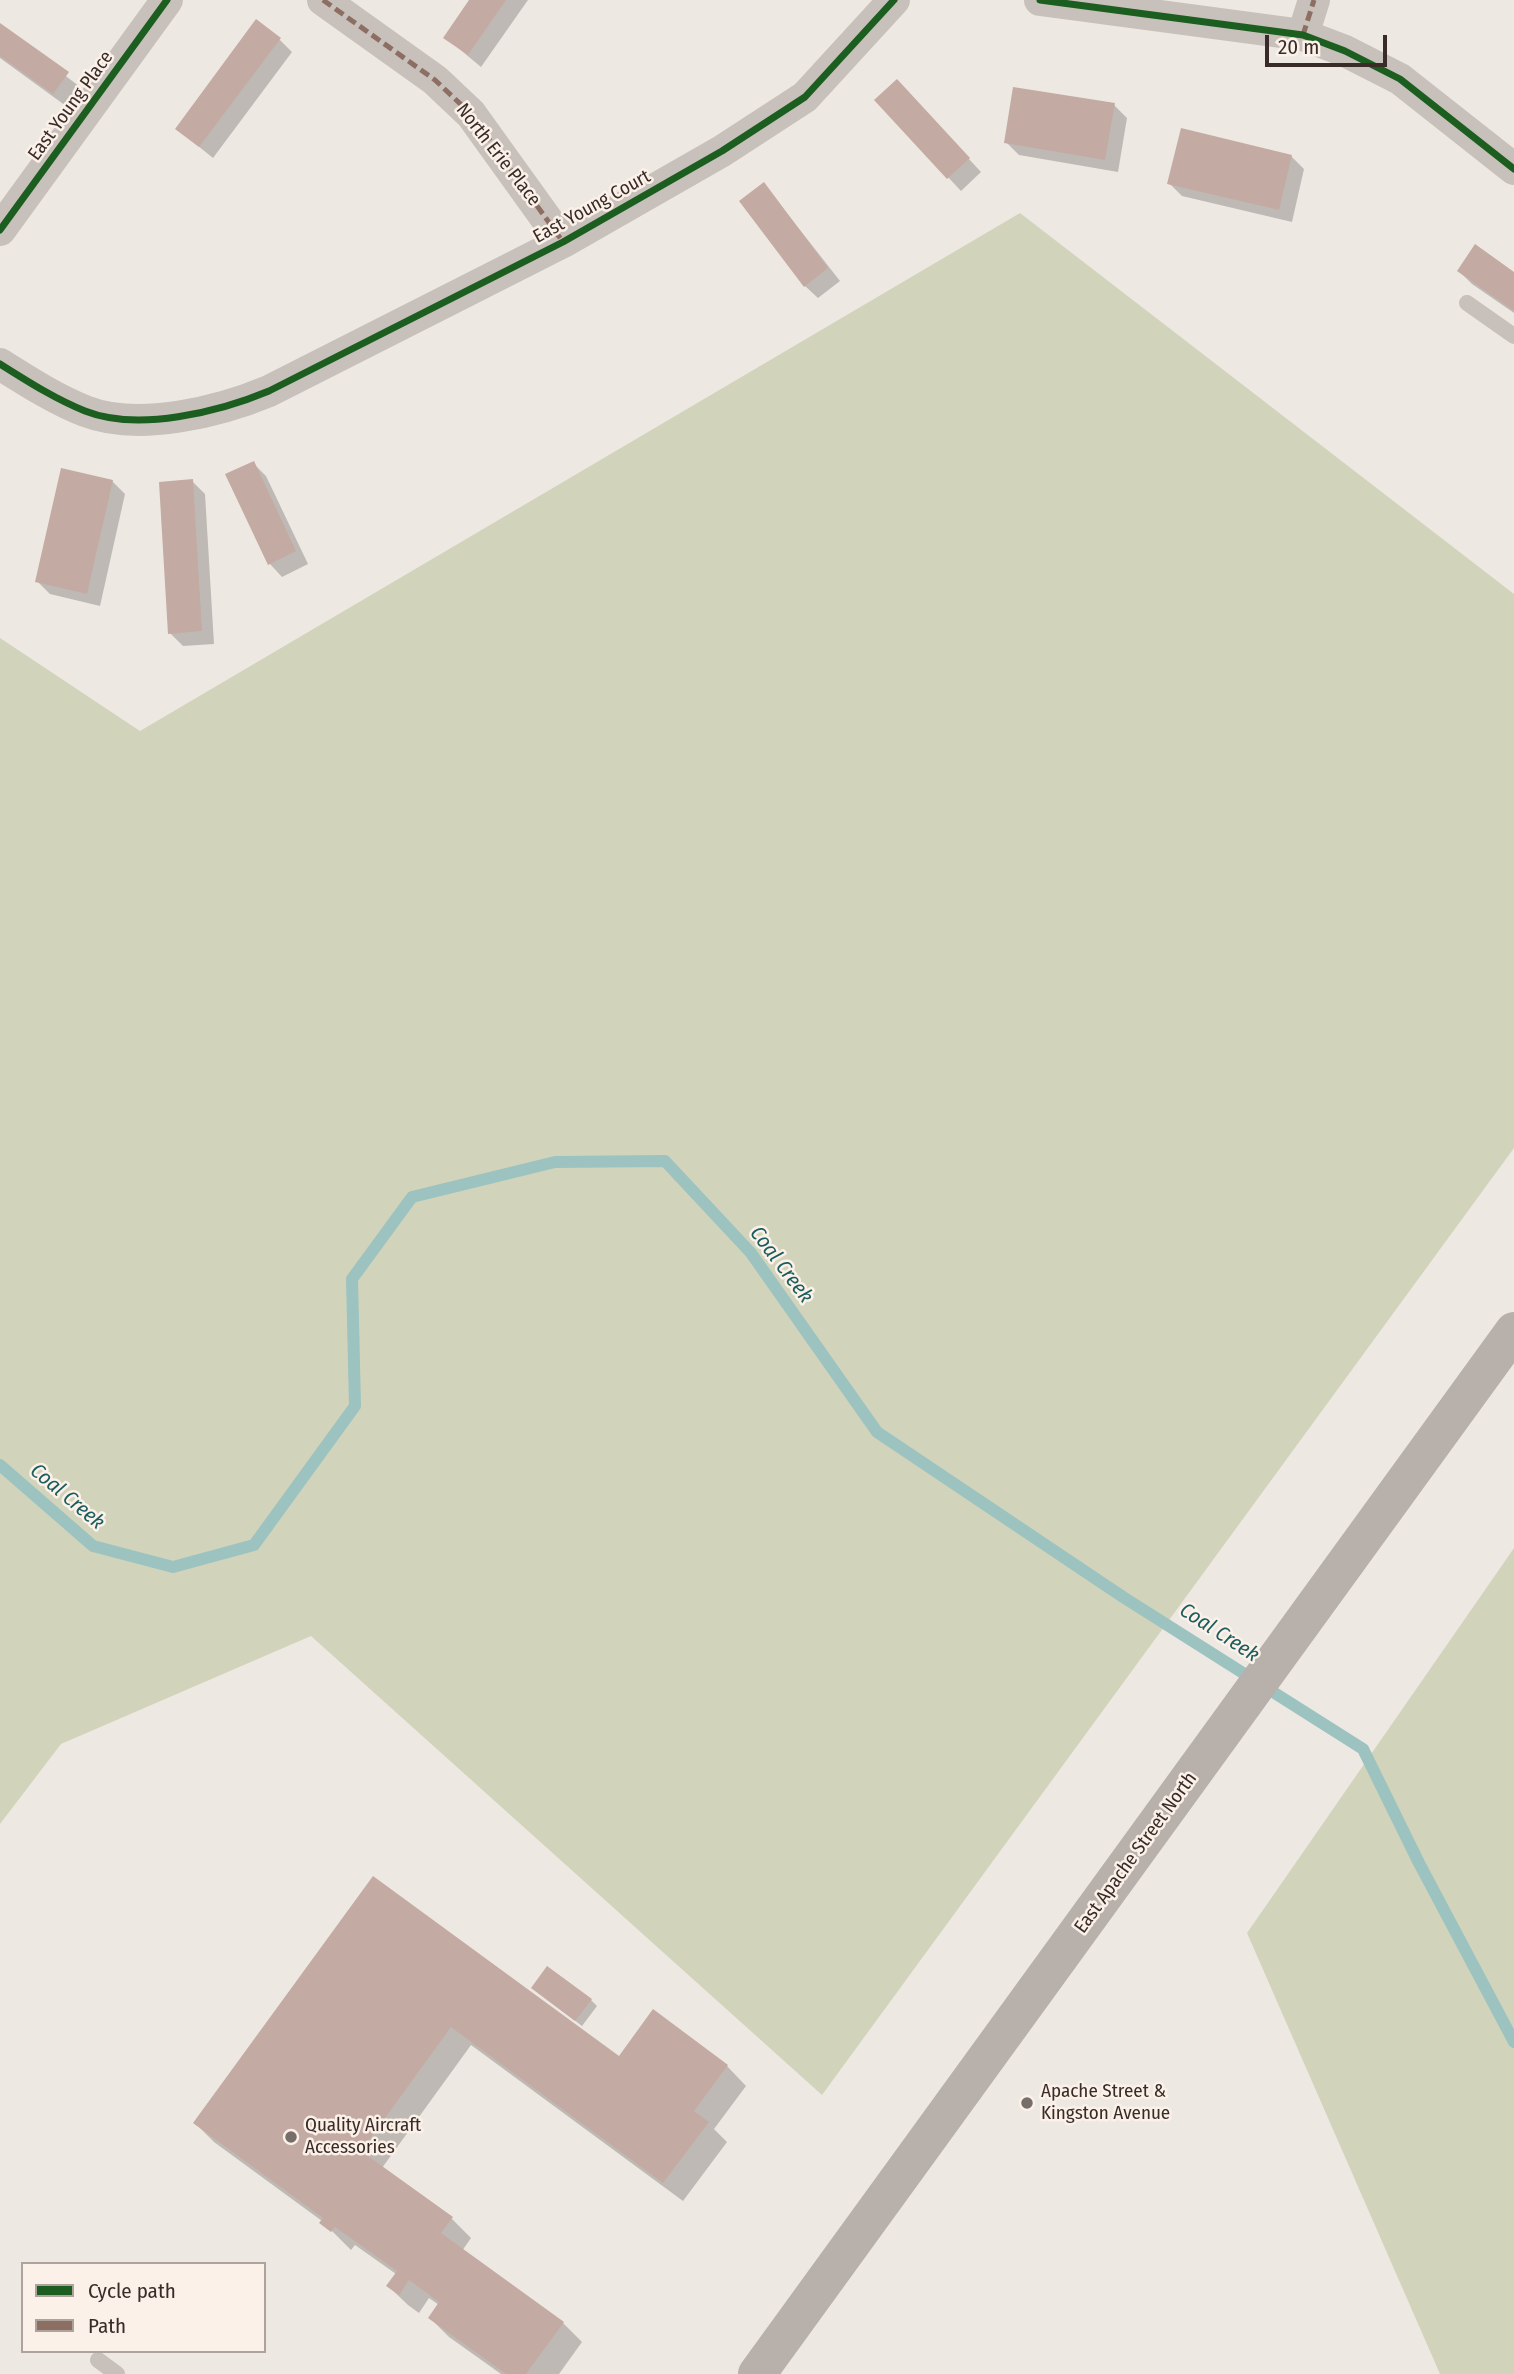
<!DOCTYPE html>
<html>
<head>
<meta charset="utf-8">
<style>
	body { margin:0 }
	#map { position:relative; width:1514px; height:2374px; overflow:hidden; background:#eee8e2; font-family:"Fira Sans Condensed",sans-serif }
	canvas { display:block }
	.legend { position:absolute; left:21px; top:2262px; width:245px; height:91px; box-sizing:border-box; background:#fbf1e9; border:2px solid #ada29c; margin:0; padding:9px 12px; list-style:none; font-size:21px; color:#392c28 }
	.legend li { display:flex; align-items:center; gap:14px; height:35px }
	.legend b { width:35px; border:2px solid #ada29c }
	.scale { position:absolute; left:1265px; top:35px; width:122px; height:32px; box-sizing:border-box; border:4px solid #392c28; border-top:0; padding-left:9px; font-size:21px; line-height:24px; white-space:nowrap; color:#392c28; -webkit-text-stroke:5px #fbf1e9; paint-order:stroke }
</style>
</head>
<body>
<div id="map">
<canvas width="1514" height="2374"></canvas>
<ul class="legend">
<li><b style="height:9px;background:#1b5e20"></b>Cycle path</li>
<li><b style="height:9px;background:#8d6e63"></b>Path</li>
</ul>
<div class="scale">20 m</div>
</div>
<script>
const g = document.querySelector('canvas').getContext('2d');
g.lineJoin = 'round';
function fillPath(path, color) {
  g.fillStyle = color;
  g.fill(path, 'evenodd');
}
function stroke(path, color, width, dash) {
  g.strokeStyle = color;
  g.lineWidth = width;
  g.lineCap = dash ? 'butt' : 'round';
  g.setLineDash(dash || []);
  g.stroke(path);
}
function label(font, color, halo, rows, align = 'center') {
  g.font = font + ' "Fira Sans Condensed",sans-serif';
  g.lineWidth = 5;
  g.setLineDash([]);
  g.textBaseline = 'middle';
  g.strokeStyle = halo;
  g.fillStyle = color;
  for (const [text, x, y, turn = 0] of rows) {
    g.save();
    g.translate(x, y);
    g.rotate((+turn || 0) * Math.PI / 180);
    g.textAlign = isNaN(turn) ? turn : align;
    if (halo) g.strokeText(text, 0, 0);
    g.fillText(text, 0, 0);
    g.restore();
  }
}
fillPath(new Path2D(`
	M1020 213 1514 594V1148L822 2095 311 1636 61 1744 0 1824V638L140 731Z
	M1514 1548V2374H1440L1247 1933Z`), '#d1d4bb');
fillPath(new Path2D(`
	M471 0H528L481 67 445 37Z
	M0 25 80 87 66 106 0 58Z
	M279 39 292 52 213 158 177 129Z
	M910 95 981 172 961 191 877 101Z
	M1114 105 1127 118 1118 172 1019 155 1006 142Z
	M1291 156 1304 169 1292 222 1182 196 1169 183Z
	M764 184 840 281 818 298 805 286Z
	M1459 271 1514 274V313L1472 284Z
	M253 463 266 476 308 564 282 577 270 564Z
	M112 481 125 494 100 606 50 594 37 581Z
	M192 481 205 494 214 644 183 646 170 633Z
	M374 1879 619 2058 653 2012 727 2066 746 2086 714 2129 727 2142 683 2201 471 2045 382 2168 452 2219 471 2238 462 2251 563 2323 582 2342 559 2374H501L449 2337 430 2318 439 2305 429 2298 419 2313 408 2305 388 2286 396 2274 355 2245 351 2250 322 2221 214 2142 195 2123Z
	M533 1988 591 2000 597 2006 582 2026Z`), '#0003');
stroke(new Path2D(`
	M0 1465 93 1546 173 1567 254 1545 355 1406 352 1279 412 1197 555 1162 665 1161 751 1253 877 1432 1123 1597 1363 1749 1419 1863 1514 2042`), '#9cc3c0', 12);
fillPath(new Path2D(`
	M469 0H506L468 55 443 38Z
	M256 19 281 38 199 147 175 129Z
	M0 23 69 72 53 94 0 56Z
	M897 79 970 158 947 179 874 100Z
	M1013 87 1115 103 1105 160 1004 143Z
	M1181 128 1292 155 1279 210 1167 184Z
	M764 182 828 268 804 287 739 201Z
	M1475 244 1514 272V311L1457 271Z
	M254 461 296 551 268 565 225 474Z
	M61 468 113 480 87 594 35 582Z
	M193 479 202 631 168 634 159 482Z
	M373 1876 619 2056 653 2009 728 2065 694 2111 709 2122 663 2183 451 2027 361 2151 453 2217 441 2233 564 2322 526 2374H506L428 2318 439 2302 409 2280 399 2295 386 2286 397 2271 335 2227 331 2232 319 2223 323 2218 193 2123Z
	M547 1966 592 1999 575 2021 531 1988Z`), '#c3aaa2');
stroke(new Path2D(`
	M1467 303 1514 336
	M98 2360 117 2374`), '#c8c0ba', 16);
stroke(new Path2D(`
	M323 0 435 80 471 114 563 242
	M1040 0 1303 35 1345 51 1400 79 1514 169
	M1303 35 1314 0
	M0 230 167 0
	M0 364C27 381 55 399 85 411 138 432 219 412 269 391L563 242 722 151 805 97 894 0`), '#c8c0ba', 32);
stroke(new Path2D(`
	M757 2374 1514 1331`), '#b8b0ab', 38);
stroke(new Path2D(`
	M323 0 435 80 471 114 563 242
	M1303 35 1314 0`), '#8d6e63', 5, [10, 5]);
stroke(new Path2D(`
	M1040 0 1303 35 1345 51 1400 79 1514 169
	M0 230 167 0
	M0 364C27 381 55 399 85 411 138 432 219 412 269 391L563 242 722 151 805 97 894 0`), '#1b5e20', 7);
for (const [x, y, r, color] of [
	[1027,2103,7,"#786e69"],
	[291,2137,7,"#786e69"]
]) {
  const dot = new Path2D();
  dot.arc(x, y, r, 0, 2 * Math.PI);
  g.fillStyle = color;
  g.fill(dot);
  stroke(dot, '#fbf1e9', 2.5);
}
label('19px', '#392c28', '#fbf1e9', [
	["East Young Place",71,106,-54],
	["North Erie Place",498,155,52],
	["East Young Court",592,207,-29],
	["East Apache Street North",1136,1853,-54]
]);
label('19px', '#392c28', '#fbf1e9', [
	["Apache Street &",1041,2092],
	["Kingston Avenue",1041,2114],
	["Quality Aircraft",305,2126],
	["Accessories",305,2148]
], 'left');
label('italic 21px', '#1a5d5d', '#fbf1e9', [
	["Coal Creek",781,1265,53],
	["Coal Creek",67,1497,40],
	["Coal Creek",1219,1633,33]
]);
</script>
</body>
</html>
